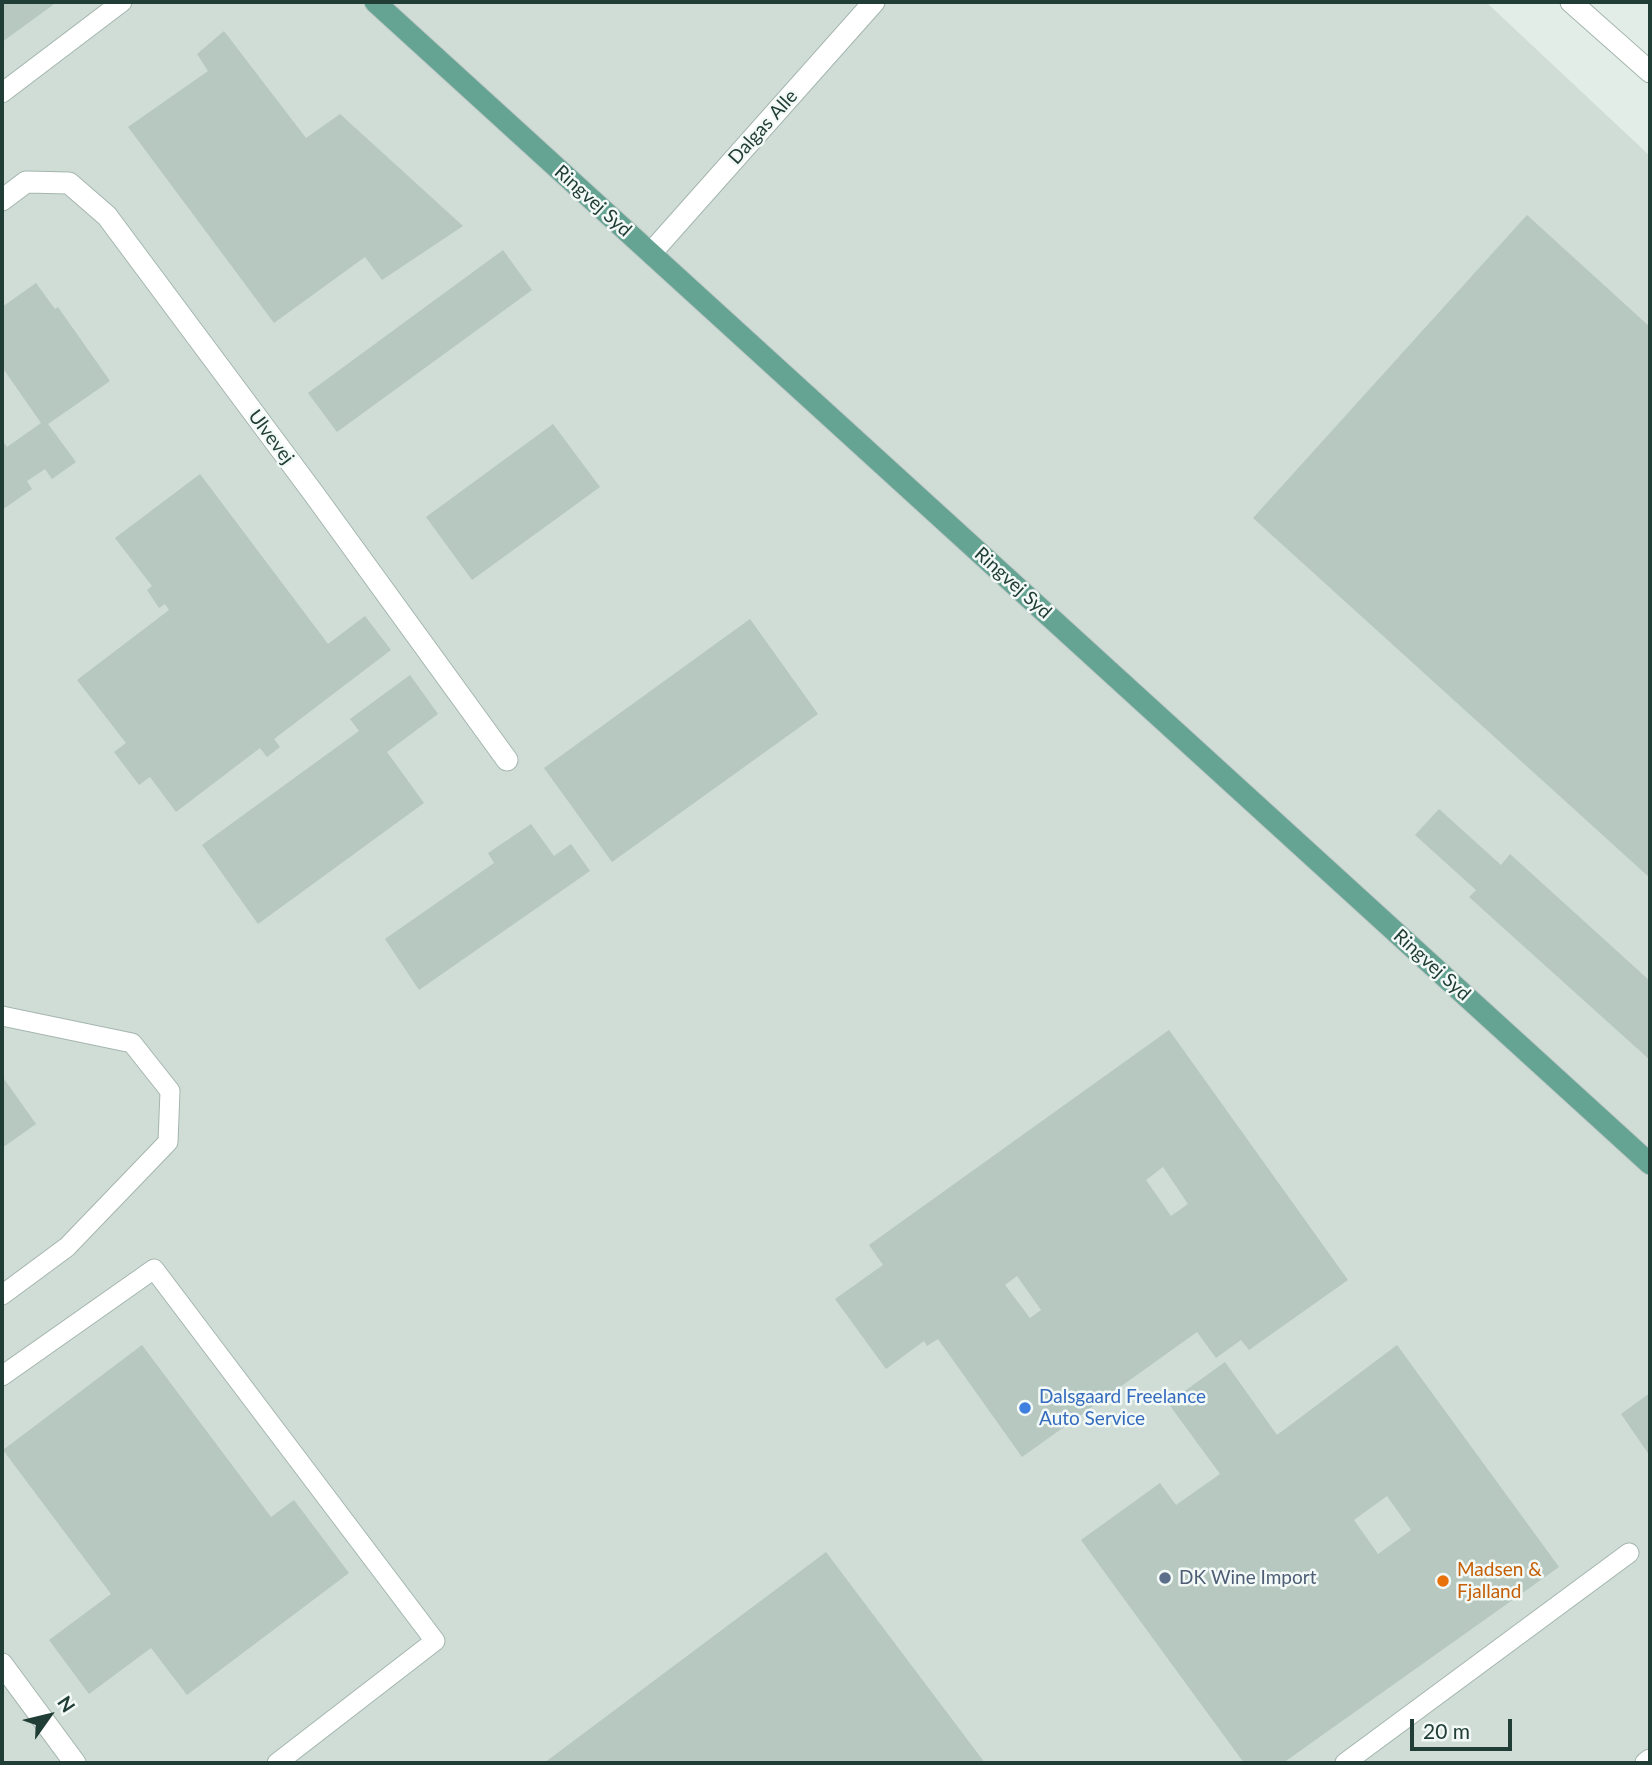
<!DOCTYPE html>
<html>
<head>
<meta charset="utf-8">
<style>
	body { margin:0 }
	#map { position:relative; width:1652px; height:1765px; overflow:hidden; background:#e2ede8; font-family:Lato,sans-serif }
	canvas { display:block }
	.frame { position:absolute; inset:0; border:4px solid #213e36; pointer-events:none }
	.north { position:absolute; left:14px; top:1681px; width:70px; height:70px; -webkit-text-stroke:5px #f2f9f6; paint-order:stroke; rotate:56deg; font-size:19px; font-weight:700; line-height:28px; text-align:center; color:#213e36 }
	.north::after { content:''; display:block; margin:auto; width:24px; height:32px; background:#213e36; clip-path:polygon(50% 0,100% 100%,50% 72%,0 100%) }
	.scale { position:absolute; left:1410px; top:1719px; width:102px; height:32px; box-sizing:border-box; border:4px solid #213e36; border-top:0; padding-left:9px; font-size:21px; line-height:24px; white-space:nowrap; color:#213e36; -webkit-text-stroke:5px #f2f9f6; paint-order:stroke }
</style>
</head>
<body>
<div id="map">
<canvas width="1652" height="1765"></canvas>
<div class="frame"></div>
<div class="north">N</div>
<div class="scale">20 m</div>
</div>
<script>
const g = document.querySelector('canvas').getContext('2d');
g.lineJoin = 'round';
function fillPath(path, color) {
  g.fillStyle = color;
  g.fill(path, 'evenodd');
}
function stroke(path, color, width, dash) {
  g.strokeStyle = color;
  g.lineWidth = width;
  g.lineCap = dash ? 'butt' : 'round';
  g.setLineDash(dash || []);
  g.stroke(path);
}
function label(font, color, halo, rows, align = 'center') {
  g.font = font + ' Lato,sans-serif';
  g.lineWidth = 5;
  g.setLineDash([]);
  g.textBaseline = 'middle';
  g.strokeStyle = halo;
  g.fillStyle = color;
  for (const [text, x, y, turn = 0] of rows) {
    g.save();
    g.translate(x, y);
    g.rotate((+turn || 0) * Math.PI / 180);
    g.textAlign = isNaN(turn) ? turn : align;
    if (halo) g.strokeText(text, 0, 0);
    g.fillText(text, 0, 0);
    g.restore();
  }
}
fillPath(new Path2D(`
	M2 2H1486L1650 156V1763H2Z`), '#d0ddd7');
fillPath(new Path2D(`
	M2 2H57L2 42Z
	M224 31 306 138 340 114 463 226 382 280 365 257 274 323 128 127 208 71 197 54Z
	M1527 215 1650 327V878L1253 518Z
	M503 250 532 290 337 432 308 393Z
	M36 283 55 309 58 307 110 381 48 424 76 462 52 479 45 469 27 481 32 489 2 510V440L7 447 41 423 2 367V307Z
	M553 424 600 487 472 580 426 517Z
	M200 474 328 644 365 616 391 650 274 739 280 747 267 757 260 748 176 812 150 777 139 785 114 752 126 743 77 680 169 610 165 604 159 608 147 590 152 586 115 538Z
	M750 619 818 714 612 862 544 768Z
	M410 675 438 714 387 752 424 803 258 924 202 845 359 731 350 719Z
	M1439 809 1501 865 1510 854 1650 981V1060L1469 897 1476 890 1415 835Z
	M531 824 554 856 571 844 590 871 419 990 385 939 494 863 488 853Z
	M1169 1030 1348 1280 1249 1350 1241 1340 1216 1358 1197 1332 1022 1457 938 1339 927 1346 924 1341 886 1369 835 1299 883 1265 869 1245ZM1163 1167 1188 1204 1171 1216 1146 1180ZM1017 1276 1041 1310 1030 1318 1005 1285Z
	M2 1076 36 1124 2 1148Z
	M142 1345 271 1517 294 1500 349 1573 187 1695 151 1648 89 1694 49 1640 111 1594 3 1450Z
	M1397 1345 1559 1567 1283 1763H1244L1081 1540 1160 1483 1176 1505 1220 1474 1168 1403 1225 1362 1277 1435ZM1387 1496 1411 1530 1378 1554 1354 1520Z
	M1650 1393V1456L1621 1414Z
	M826 1552 985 1763H544Z`), '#b7c8c1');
const service = new Path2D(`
	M2 93 122 2
	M2 1016 132 1043 170 1091 168 1142 67 1247 2 1295
	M2 1376 154 1269 435 1641 277 1763
	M1345 1763 1629 1553`);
const minor = new Path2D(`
	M2 200 26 182 69 183 107 216 314 494 507 760
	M2 1664 75 1763
	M1646 1763 1650 1760`);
const tertiary = new Path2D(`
	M1571 2 1650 72
	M651 253 874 2`);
const primary = new Path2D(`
	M375 2 1650 1164`);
stroke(service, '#a4b5af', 21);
stroke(minor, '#a4b5af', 23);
stroke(tertiary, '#a4b5af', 23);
stroke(primary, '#c1c9c7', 23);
stroke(service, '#fff', 19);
stroke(minor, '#fff', 21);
stroke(tertiary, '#fff', 21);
stroke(primary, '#65a493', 21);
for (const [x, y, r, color] of [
	[1025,1408,7,"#3f7fe0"],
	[1165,1578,7,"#5c6f8a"],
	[1443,1581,7,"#e8710a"]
]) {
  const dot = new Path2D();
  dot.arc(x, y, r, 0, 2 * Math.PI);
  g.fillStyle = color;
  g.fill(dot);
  stroke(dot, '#f2f9f6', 2.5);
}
label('19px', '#213e36', '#f2f9f6', [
	["Dalgas Alle",763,127,-48],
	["Ringvej Syd",593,201,42],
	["Ulvevej",271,437,53],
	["Ringvej Syd",1013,583,42],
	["Ringvej Syd",1432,965,42]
]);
label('19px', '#366cbe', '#f2f9f6', [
	["Dalsgaard Freelance",1039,1397],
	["Auto Service",1039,1419]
], 'left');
label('19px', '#c56008', '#f2f9f6', [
	["Madsen &",1457,1570],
	["Fjalland",1457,1592]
], 'left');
label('19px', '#4e5e75', '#f2f9f6', [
	["DK Wine Import",1179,1578]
], 'left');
</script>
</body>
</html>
